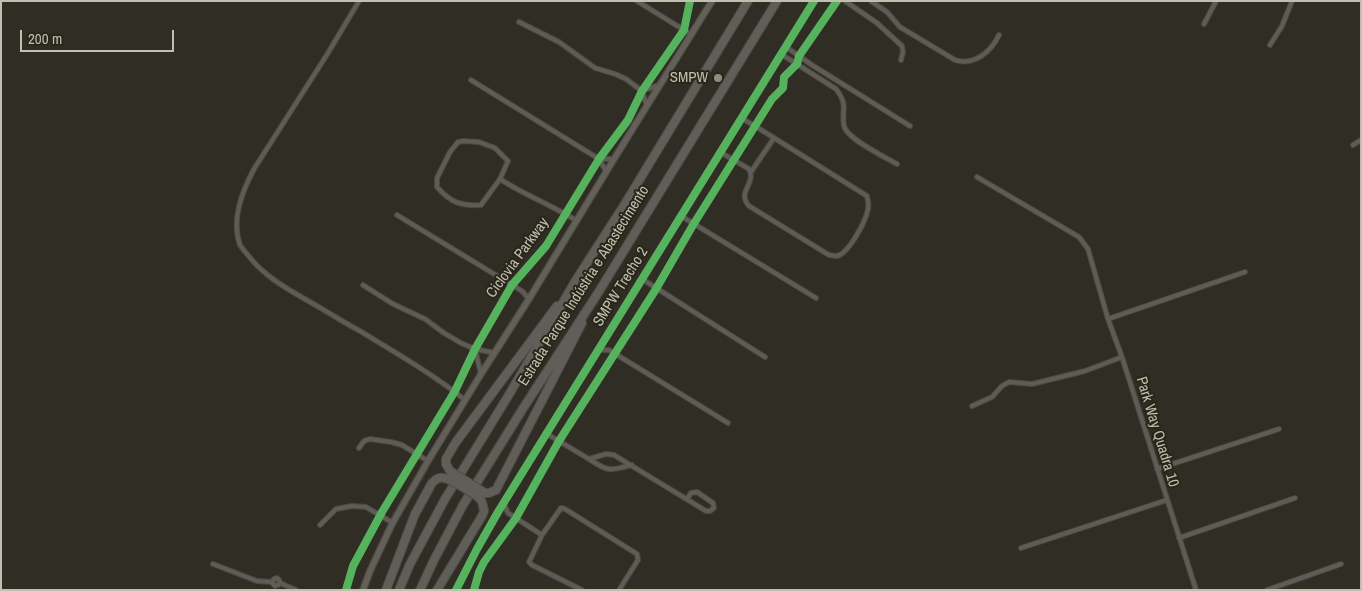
<!DOCTYPE html>
<html>
<head>
<meta charset="utf-8">
<style>
	body { margin:0 }
	#map { position:relative; width:1362px; height:591px; overflow:hidden; background:#302d25; font-family:"Archivo Narrow",sans-serif }
	canvas { display:block }
	.frame { position:absolute; inset:0; border:2px solid #c1bfae; pointer-events:none }
	.scale { position:absolute; left:20px; top:30px; width:154px; height:22px; box-sizing:border-box; border:2px solid #c1bfae; border-top:0; padding-left:6px; font-size:15px; line-height:18px; white-space:nowrap; color:#c1bfae; -webkit-text-stroke:4px #29261a; paint-order:stroke }
</style>
</head>
<body>
<div id="map">
<canvas width="1362" height="591"></canvas>
<div class="frame"></div>
<div class="scale">200 m</div>
</div>
<script>
const g = document.querySelector('canvas').getContext('2d');
g.lineJoin = 'round';
function stroke(path, color, width, dash) {
  g.strokeStyle = color;
  g.lineWidth = width;
  g.lineCap = dash ? 'butt' : 'round';
  g.setLineDash(dash || []);
  g.stroke(path);
}
function label(font, color, halo, rows, align = 'center') {
  g.font = font + ' "Archivo Narrow",sans-serif';
  g.lineWidth = 4;
  g.setLineDash([]);
  g.textBaseline = 'middle';
  g.strokeStyle = halo;
  g.fillStyle = color;
  for (const [text, x, y, turn = 0] of rows) {
    g.save();
    g.translate(x, y);
    g.rotate((+turn || 0) * Math.PI / 180);
    g.textAlign = isNaN(turn) ? turn : align;
    if (halo) g.strokeText(text, 0, 0);
    g.fillText(text, 0, 0);
    g.restore();
  }
}
const street = new Path2D(`
	M359 1 328 53 254 169C242 192 231 219 240 245 242 248 245 252 247 254 265 278 291 291 317 306 331 314 345 323 360 331 396 353 433 374 465 400
	M637 1 692 35
	M845 1 877 23 902 46 903 52 901 60
	M871 1 887 12 900 27 955 60C974 66 991 52 999 35
	M519 22 559 42 595 68 615 74 626 79 642 91 647 106
	M1204 24 1216 1
	M1270 45 1282 26 1292 1
	M786 47 812 65 910 126
	M781 54 836 89C849 106 841 109 844 126 847 139 885 157 897 164
	M471 80 599 159 606 171
	M642 91 659 85
	M1353 145 1361 140
	M720 152 749 169C757 184 736 191 749 206L829 255C829 255 836 256 837 256 849 253 866 221 868 209 869 204 868 201 867 196L755 126 741 118
	M599 159H614
	M751 172 774 138
	M977 177 1079 237 1088 249 1108 319 1122 357 1196 590
	M500 179 481 205C461 206 451 203 437 187V178L450 152 458 142 464 141 479 142 495 148 508 161 500 179C524 195 552 205 577 221
	M397 215 522 291 529 299
	M681 216 816 298
	M642 279 765 357
	M363 285 393 304 425 319 444 333 461 343 475 349 495 353
	M1108 319 1245 272
	M475 349 481 374
	M599 350H609L728 423
	M972 406 992 397 1002 386 1009 382 1032 384 1085 371 1122 357
	M547 434 589 459 606 454 614 455 706 511H710L714 508 713 503 697 492 691 493 687 499
	M359 448 364 441 370 439 391 442 402 445 428 461
	M589 459C608 472 610 471 632 465
	M1157 469 1279 429
	M504 504 508 513 542 535
	M320 525 336 509 352 506 366 507 393 523
	M1179 538 1295 498
	M1021 548 1167 500
	M213 564 257 581 272 582 274 579 277 578 279 580 280 583 278 585 275 586 273 584 272 582
	M280 583 296 590
	M582 590 532 565 529 562 542 535 561 508 565 509 637 554 638 560 619 590
	M1267 590 1341 564`);
const secondary = new Path2D(`
	M363 590 370 571 392 524 428 461 481 374 529 299 614 159 712 1
	M456 590 477 549 498 512 814 1`);
const highway = new Path2D(`
	M446 459 456 442 557 306
	M496 490 582 323
	M386 590 415 514 432 483
	M399 590 410 564 445 499 510 393 576 280 623 207 748 1
	M420 590 434 560 463 505 522 410 598 293 777 1
	M437 590 482 516 484 511`);
stroke(street, '#4b4942', 6);
stroke(secondary, '#4b4942', 8);
stroke(highway, '#4b4a42', 10);
stroke(street, '#5e5c55', 4);
stroke(secondary, '#626058', 5.5);
stroke(highway, '#5f5e59', 8);
const highwayBridge = new Path2D(`
	M446 459V464L450 471 485 493H489L496 490
	M432 483C435 480 438 477 443 478 449 478 477 495 481 500 483 503 483 507 484 511`);
stroke(highwayBridge, '#4b4a42', 10, []);
stroke(highwayBridge, '#5f5e59', 8);
stroke(new Path2D(`
	M346 590 353 566 382 512 455 391 475 349 512 285 546 246 599 159 628 120 642 91 684 30 690 1
	M456 590 477 549 498 512 814 1
	M474 590 479 572 484 562 516 518 559 441 656 289 693 225 772 99 783 88 784 77 797 64 799 56 837 1`), '#56b35d', 8);
for (const [x, y, r, color] of [
	[718,78,5,"#8e8c7e"]
]) {
  const dot = new Path2D();
  dot.arc(x, y, r, 0, 2 * Math.PI);
  g.fillStyle = color;
  g.fill(dot);
  stroke(dot, '#29261a', 2);
}
label('15px', '#c1bfae', '#29261a', [
	["SMPW",708,78]
], 'right');
label('15px', '#c1bfae', '#29261a', [
	["Ciclovia Parkway",518,258,-54],
	["Estrada Parque Indústria e Abastecimento",584,286,-58],
	["SMPW Trecho 2",621,287,-58],
	["Park Way Quadra 10",1157,432,73]
]);
</script>
</body>
</html>
